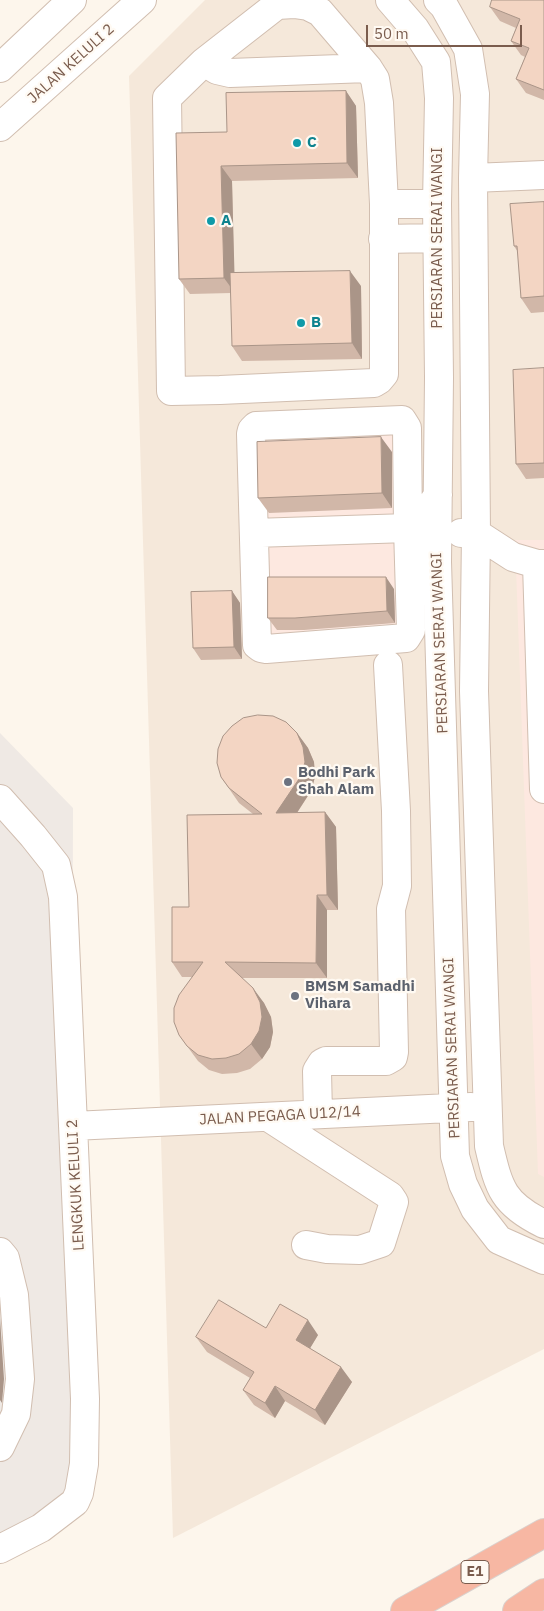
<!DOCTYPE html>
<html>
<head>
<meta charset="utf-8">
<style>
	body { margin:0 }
	#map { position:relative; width:544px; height:1611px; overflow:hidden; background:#fdf6ec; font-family:"IBM Plex Sans",sans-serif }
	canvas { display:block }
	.scale { position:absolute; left:366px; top:25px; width:156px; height:22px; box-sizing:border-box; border:2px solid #7a5c4d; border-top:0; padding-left:6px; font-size:15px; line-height:18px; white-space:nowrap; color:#7a5c4d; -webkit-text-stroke:4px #fffaf3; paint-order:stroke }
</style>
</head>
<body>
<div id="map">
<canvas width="544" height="1611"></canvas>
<div class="scale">50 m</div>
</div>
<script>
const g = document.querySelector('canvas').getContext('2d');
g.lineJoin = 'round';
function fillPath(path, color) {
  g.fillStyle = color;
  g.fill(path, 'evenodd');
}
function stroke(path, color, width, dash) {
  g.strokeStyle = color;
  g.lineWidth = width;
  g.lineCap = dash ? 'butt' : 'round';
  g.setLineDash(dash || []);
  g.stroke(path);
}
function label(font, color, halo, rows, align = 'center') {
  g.font = font + ' "IBM Plex Sans",sans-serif';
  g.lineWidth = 4.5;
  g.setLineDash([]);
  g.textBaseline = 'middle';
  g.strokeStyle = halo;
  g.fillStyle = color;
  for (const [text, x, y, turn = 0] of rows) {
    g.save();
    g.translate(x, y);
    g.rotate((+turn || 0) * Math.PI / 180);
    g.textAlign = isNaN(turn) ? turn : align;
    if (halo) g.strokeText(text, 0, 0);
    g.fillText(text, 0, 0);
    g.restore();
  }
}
fillPath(new Path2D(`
	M205 0H544V1349L173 1538 129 76Z`), '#f5e8da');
fillPath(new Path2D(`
	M400 426 405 632 268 644 259 431Z
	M515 540H544V1177L538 1174Z`), '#fde8e0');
fillPath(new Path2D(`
	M0 733 73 808 71 1502 0 1540Z`), '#efe9e4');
const minor = new Path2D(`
	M390 0 415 29 436 62 439 98 437 204 439 378 437 562 455 1156 463 1184 475 1209 499 1240 544 1260
	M438 0 444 6 468 49 475 94 473 178 476 533 474 691 489 1146C499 1189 503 1204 544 1224
	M294 4 308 6 320 12 368 68 375 79 379 103 384 204V374L379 380 374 383 220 390 171 391 167 98 204 62 277 5Z
	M204 62 217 70 230 73 368 68
	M0 68 72 0
	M0 127 142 0
	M473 178 544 175
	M384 204H437
	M383 239 437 238
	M254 533 408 528
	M461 533H476L513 557 537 564H544
	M437 562 408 528 407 428 402 420 256 426 252 430 251 434 257 645 261 648 266 649 406 638 411 630 408 528 409 518 432 504 438 495
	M537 564 544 789
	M0 799 33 836 56 865 63 897 85 1399 84 1464 79 1493 75 1502 41 1528 0 1549
	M318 1114 317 1071 322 1063 326 1061H386L393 1057 394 1052 391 909 397 886 396 811 388 665
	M268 1117 390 1196 394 1202 381 1243 360 1250 327 1249 306 1245
	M73 1126 471 1107
	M0 1252 5 1258 14 1295 20 1379 16 1414 0 1447`);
const highway = new Path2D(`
	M405 1611 544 1533
	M517 1611 544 1593`);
stroke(minor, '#d1beb0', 30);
stroke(highway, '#dad1cd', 30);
stroke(minor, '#fff', 28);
stroke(highway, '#f7b7a3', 28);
fillPath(new Path2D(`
	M544 0V100L526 93 516 79 525 57 521 55 511 41 516 28 500 21 490 7Z
	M346 91 356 106 358 178 232 181 234 273 361 286 362 359 242 361 232 346 231 293 190 294 179 279 227 132Z
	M544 202V312L531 313 521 298 518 252 514 246Z
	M544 368V478L526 479 516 464Z
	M392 452V508L269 513 258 498Z
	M394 589 395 623 304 630H277L268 618Z
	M232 591 240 603 242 659 201 660 193 648Z
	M297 733 308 748 314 762 315 777 311 791 297 813 325 812 336 827 338 910H327V978H242L264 1003 271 1017 273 1032 270 1047 262 1059 250 1069 237 1073 222 1074 209 1070 198 1061 179 1035 192 977H182L172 962 189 907 253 814 239 803 221 777Z
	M266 1328 318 1335 310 1348 352 1382 325 1425 285 1401 275 1418 254 1405 243 1390 250 1378 207 1352 196 1337Z`), '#d1b7a8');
fillPath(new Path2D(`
	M346 91 356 106 358 178 347 163Z
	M221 166 232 181 235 293 224 278Z
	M350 271 361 286 362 359 352 343Z
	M381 437 392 452V508L382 493Z
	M386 577 394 589 395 623 387 611Z
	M232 591 240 603 242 659 234 647Z
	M297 733 308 748 314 762 315 777 311 791 287 828 276 813Z
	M325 812 336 827 338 910 327 895Z
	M317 895 327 910V978L316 963Z
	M253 988 264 1003 271 1017 273 1032 270 1047 262 1059 251 1044Z
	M0 1318 4 1379 2 1403 0 1400Z
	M308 1320 318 1335 306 1355 296 1340Z
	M341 1367 352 1382 325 1425 315 1410Z
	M275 1386 285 1401 275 1418 265 1403Z`), '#aa9588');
const building = new Path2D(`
	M492 0H544V90L516 79 529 48 511 41 520 19 490 7Z
	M346 91 347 163 221 166 224 278 179 279 176 133 227 132 226 93Z
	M544 202V296L521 298 517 246H514L510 204Z
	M350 271 352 343 232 346 230 273Z
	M544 368V463L516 464 513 370Z
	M381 437 382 493 258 498 257 442Z
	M268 577H386L387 611 295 618H268Z
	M232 591 234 647 193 648 191 592Z
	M258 715 273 716 286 722 297 733 303 747 305 762 301 776 276 813 325 812 327 895H317L316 963 225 962 253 988 260 1002 262 1017 259 1031 251 1044 239 1054 226 1058 212 1059 198 1055 187 1046 179 1035 174 1022V1008L179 995 203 962H172V907H189L187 815 262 814 229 788 221 777 217 763 218 749 223 736 232 726 243 718Z
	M219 1300 266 1328 280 1304 308 1320 296 1340 341 1367 315 1410 275 1386 265 1403 243 1390 254 1372 196 1337Z`);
fillPath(building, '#f3d5c3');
stroke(building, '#aa9588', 1);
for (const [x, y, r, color] of [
	[297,143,5,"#0f9aa8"],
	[211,221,5,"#0f9aa8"],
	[301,323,5,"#0f9aa8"],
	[288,782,5,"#6b7280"],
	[295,996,5,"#6b7280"]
]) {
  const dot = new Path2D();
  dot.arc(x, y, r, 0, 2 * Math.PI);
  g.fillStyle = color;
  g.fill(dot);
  stroke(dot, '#fffaf3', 2);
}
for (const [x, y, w] of [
	[475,1572,28]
]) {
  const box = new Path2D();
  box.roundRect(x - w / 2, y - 11.5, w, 23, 4);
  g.fillStyle = '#fffaf3';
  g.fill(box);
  stroke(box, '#7a5c4d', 1);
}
label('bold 14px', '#7a5c4d', null, [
	["E1",475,1572]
]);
label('15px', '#7a5c4d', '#fffaf3', [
	["JALAN KELULI 2",71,64,-42],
	["PERSIARAN SERAI WANGI",438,238,-90],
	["PERSIARAN SERAI WANGI",440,643,-92],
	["PERSIARAN SERAI WANGI",452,1048,-92],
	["JALAN PEGAGA U12/14",280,1116,-3],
	["LENGKUK KELULI 2",76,1185,-93]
]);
label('bold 15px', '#0d838f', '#fffaf3', [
	["C",307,143],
	["A",221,221],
	["B",311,323]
], 'left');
label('bold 15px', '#5b616d', '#fffaf3', [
	["Bodhi Park",298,773],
	["Shah Alam",298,790],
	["BMSM Samadhi",305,987],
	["Vihara",305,1004]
], 'left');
</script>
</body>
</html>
